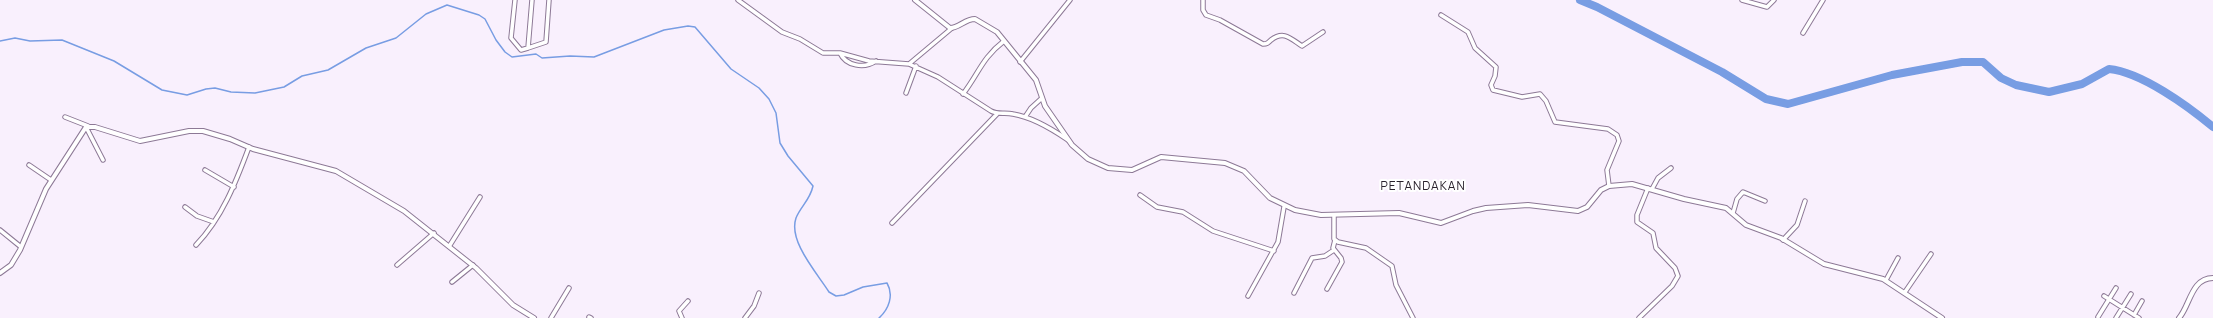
<!DOCTYPE html>
<html>
<head>
<meta charset="utf-8">
<style>
	body { margin:0 }
	canvas { display:block; background:#f9f0fd }
</style>
</head>
<body>
<canvas width="2213" height="318"></canvas>
<script>
const g = document.querySelector('canvas').getContext('2d');
g.lineJoin = 'round';
function stroke(path, color, width, dash) {
  g.strokeStyle = color;
  g.lineWidth = width;
  g.lineCap = dash ? 'butt' : 'round';
  g.setLineDash(dash || []);
  g.stroke(path);
}
function label(font, color, halo, rows, align = 'center') {
  g.font = font + ' Manrope,sans-serif';
  g.lineWidth = 4;
  g.setLineDash([]);
  g.textBaseline = 'middle';
  g.strokeStyle = halo;
  g.fillStyle = color;
  for (const [text, x, y, turn = 0] of rows) {
    g.save();
    g.translate(x, y);
    g.rotate((+turn || 0) * Math.PI / 180);
    g.textAlign = isNaN(turn) ? turn : align;
    if (halo) g.strokeText(text, 0, 0);
    g.fillText(text, 0, 0);
    g.restore();
  }
}
stroke(new Path2D(`
	M0 41 15 38 30 41 62 40 114 61 162 90 187 95 206 89 215 88 231 92 255 93 284 87 302 76 328 70 366 48 396 38 426 14 447 5 479 15 485 19 496 40 505 52 512 57 536 54 542 58 570 56 594 57 664 30 688 26 695 27 731 69 759 88 769 99 776 113 780 143 788 156 813 186C810 200 801 206 796 218 788 241 817 273 829 292L836 296 844 295 863 287 887 283C894 295 889 309 879 318`), '#789de3', 1.5);
stroke(new Path2D(`
	M1580 0 1597 7 1722 72 1766 99 1788 104 1892 75 1962 62H1983L2001 78 2016 85 2049 92 2082 84 2109 69C2141 72 2188 106 2213 127`), '#789de3', 8);
const minor = new Path2D(`
	M515 0 511 38 521 50 528 48
	M532 0 528 48 546 42 549 0
	M738 0 782 32 800 39 823 53H840L869 61 909 64 938 77 991 111C998 115 1005 112 1013 114 1032 117 1052 129 1068 140
	M1203 0V10L1206 15 1220 20 1263 44C1267 44 1268 43 1271 40 1284 30 1291 39 1302 46L1323 32
	M1742 0 1767 7 1774 0
	M1441 15 1468 32 1475 48 1496 67 1495 76 1491 85 1493 90 1522 97 1540 94 1546 101 1555 122 1608 129 1617 135 1619 141 1607 170 1609 186
	M1803 33 1823 0
	M840 53C846 66 864 69 876 61
	M1020 62 1070 0
	M909 64 952 28
	M906 93 916 66
	M963 94C979 73 982 58 1004 41
	M65 117 88 126
	M1025 117 1031 108 1042 98
	M86 127 103 160
	M29 165 51 180
	M205 170 234 187
	M1652 189 1658 178 1671 168
	M1140 195 1157 207 1183 212 1213 231 1274 251
	M185 207 197 216 214 222
	M1733 213 1737 199 1743 192 1765 201
	M1334 215V239L1338 242 1366 248 1392 266 1396 285 1413 318
	M892 223 997 114
	M0 230 21 247
	M1783 240 1797 225 1805 201
	M196 245C222 218 236 182 249 147
	M450 245 480 197
	M397 265 434 233
	M1886 280 1898 258
	M452 282 473 265
	M1327 289 1342 262 1341 258 1333 248 1335 240
	M1905 292 1931 254
	M1294 293 1312 258 1325 256 1334 250
	M1248 296 1278 242 1284 207
	M2104 296 2139 318
	M2134 315 2142 301
	M589 317 591 318
	M2098 317 2116 288
	M551 318 569 288
	M682 318 679 311 688 301
	M745 318 754 306 759 293
	M1639 318 1672 286 1678 276 1675 268 1656 248 1653 233 1637 222V215L1648 188
	M2116 318 2131 294`);
const tertiary = new Path2D(`
	M915 0 950 28C959 28 965 19 975 19L997 32 1036 80 1045 106 1072 145 1088 159 1108 168 1132 170 1161 157 1225 163 1244 171 1270 198 1295 210 1321 215 1399 213 1441 223 1473 211 1486 208 1528 205 1578 211 1587 207 1601 190 1609 186 1632 184 1684 199 1726 208 1746 225 1781 238 1824 264 1883 279 1942 318
	M0 273 11 265 20 250 46 189 86 127H95L140 141 189 131H203L230 139 253 149 336 171 404 211 476 268 513 305 534 318
	M2179 318C2190 306 2191 278 2213 278`);
stroke(minor, '#8d7996', 5.5);
stroke(tertiary, '#8d7996', 6);
stroke(minor, '#fff', 3.5);
stroke(tertiary, '#fff', 4);
g.letterSpacing = '1px';
label('12px', '#29212c', '#fff', [
	["PETANDAKAN",1423,187]
]);
g.letterSpacing = '0px';
</script>
</body>
</html>
